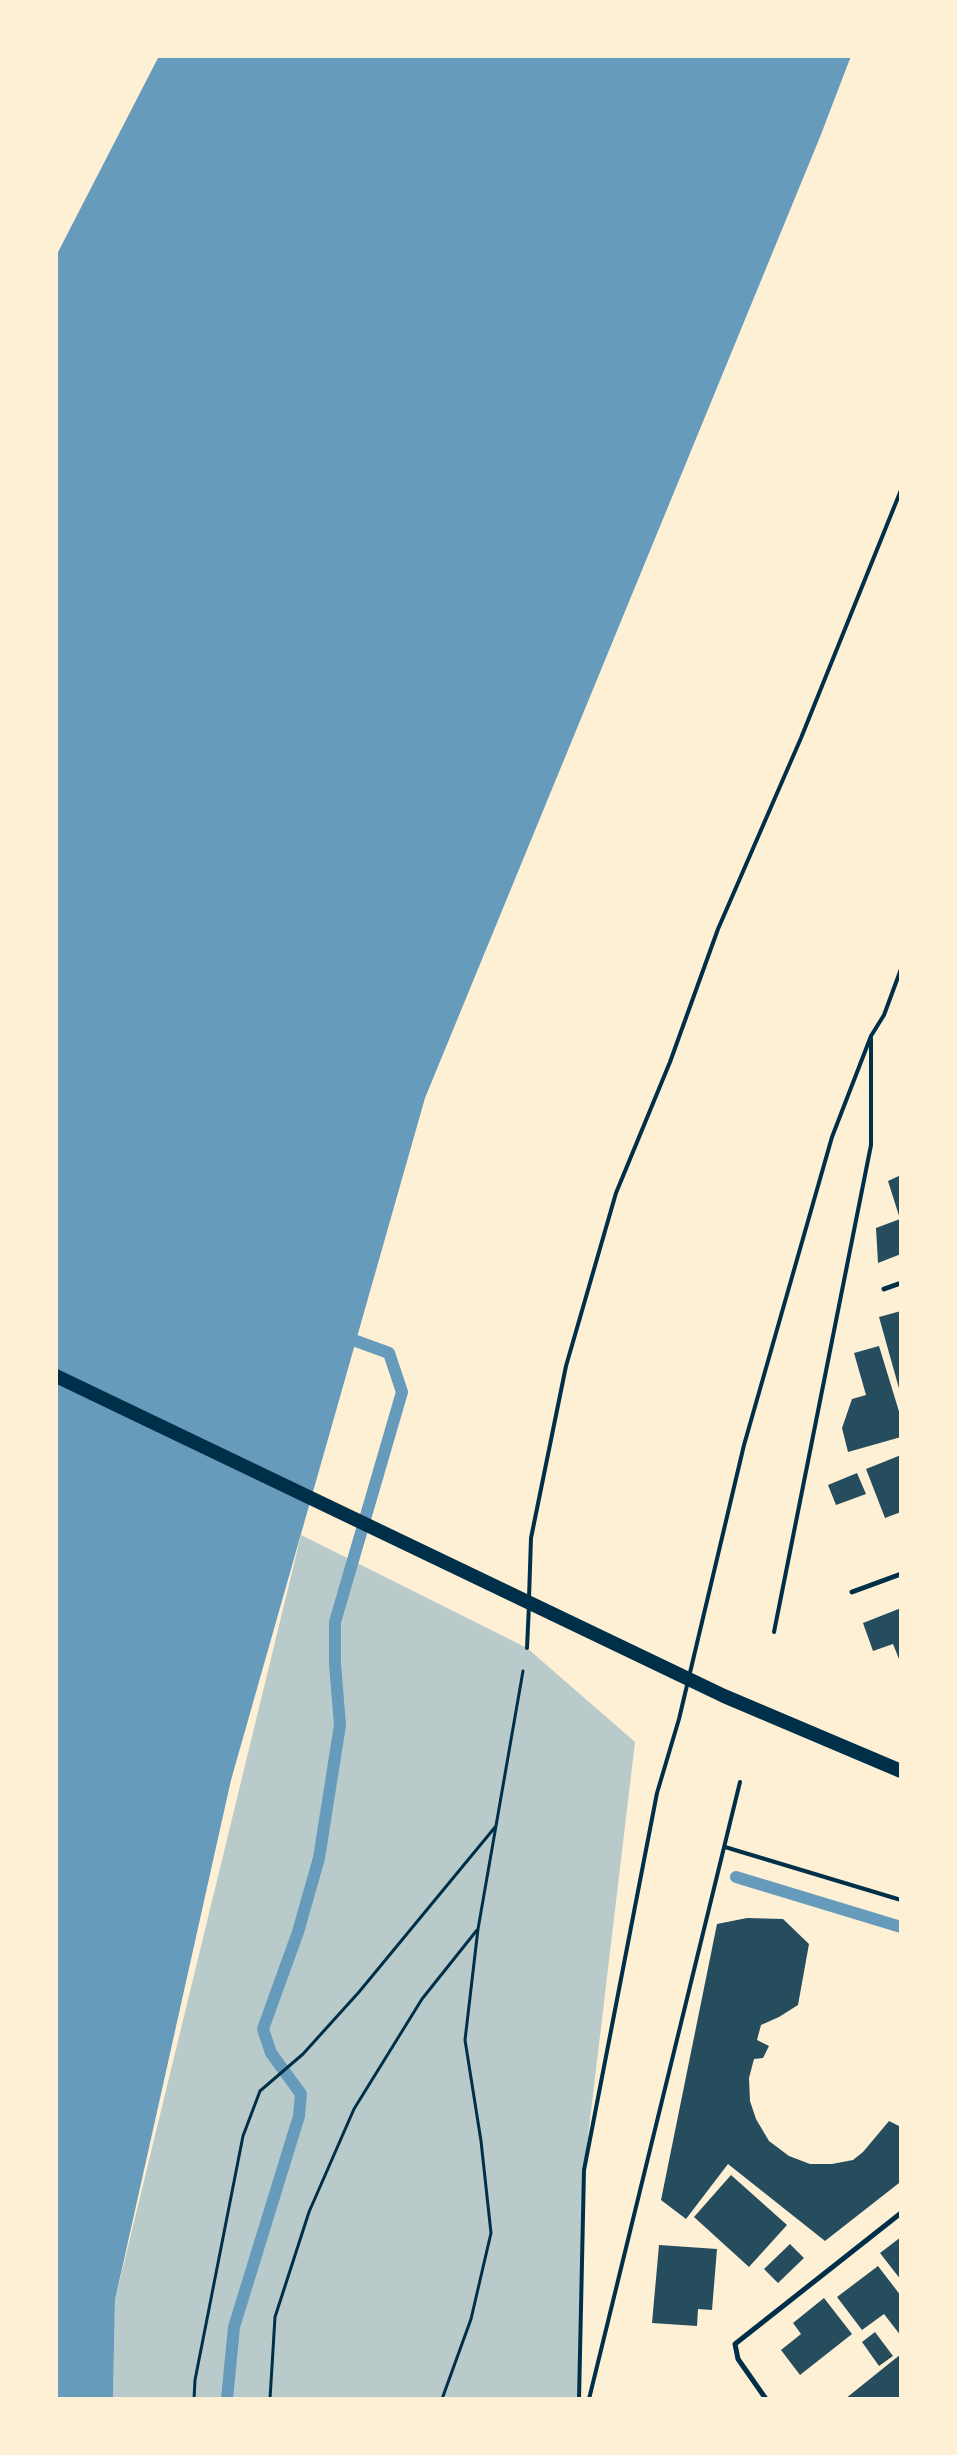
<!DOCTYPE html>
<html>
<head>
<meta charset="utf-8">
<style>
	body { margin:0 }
	#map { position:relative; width:957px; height:2455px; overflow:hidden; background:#fdf0d5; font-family:"PT Sans Narrow",sans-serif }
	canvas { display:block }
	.frame { position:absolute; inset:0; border:58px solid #fdf0d5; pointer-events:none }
</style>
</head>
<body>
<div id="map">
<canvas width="957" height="2455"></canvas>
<div class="frame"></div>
</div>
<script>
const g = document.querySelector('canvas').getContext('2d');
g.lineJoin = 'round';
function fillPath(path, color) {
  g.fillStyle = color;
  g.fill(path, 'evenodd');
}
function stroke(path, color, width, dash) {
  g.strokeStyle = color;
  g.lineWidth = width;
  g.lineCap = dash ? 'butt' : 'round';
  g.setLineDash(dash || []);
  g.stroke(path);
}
fillPath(new Path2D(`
	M301 1535 527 1648 635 1742 584 2170 580 2399H113L115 2300Z`), '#b9caca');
fillPath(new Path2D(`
	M159 56H851L820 137 425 1098 231 1780 115 2300 113 2399H56V256Z`), '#669bbc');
stroke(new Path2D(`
	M736 1877 901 1927
	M227 2399 234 2327 299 2116 301 2094 271 2053 263 2029 298 1932 319 1858 340 1725 335 1664V1622L402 1392 389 1353 356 1341`), '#669bbc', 12);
fillPath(new Path2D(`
	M901 1175V1254L878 1263 876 1228 900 1219 888 1181Z
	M901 1311V1392H900L879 1317Z
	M879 1346 901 1418V1437L848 1452 842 1428 852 1399 866 1395 854 1353Z
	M901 1455V1512L885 1518 866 1469Z
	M857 1473 866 1494 836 1505 828 1485Z
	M901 1608V1664L893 1644 873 1651 863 1623Z
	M747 1918 783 1919 809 1944 798 2005 779 2017 761 2025 757 2040 769 2046 763 2058 754 2059 749 2078 750 2101 756 2119 769 2141 789 2156 810 2164H832L853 2160 863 2152 889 2121 901 2127V2180L899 2183 825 2241 728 2164 686 2219 661 2200 717 1924Z
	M731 2175 787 2225 749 2267 694 2217Z
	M901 2237V2280L880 2253Z
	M790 2244 804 2258 778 2283 764 2269Z
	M659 2245 717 2249 712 2310 698 2309 697 2326 652 2323Z
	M878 2266 901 2296V2336L884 2314 862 2330 837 2297Z
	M824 2298 852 2334 800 2375 781 2350 801 2334 793 2323Z
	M875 2332 893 2356 879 2366 862 2342Z
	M901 2354V2399H845Z`), '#264d5e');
stroke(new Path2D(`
	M194 2399 195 2380 243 2136 260 2091 303 2054 359 1992 496 1826
	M270 2399 275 2317 309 2212 354 2109 422 1999 477 1930
	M442 2399 471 2319 491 2233 481 2141 465 2040 478 1929 523 1671`), '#003049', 3);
stroke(new Path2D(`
	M529 1598 531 1538 566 1366 616 1193 670 1062 718 929 801 738 901 490
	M774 1632 871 1145V1038
	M527 1648 529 1605
	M725 1847 901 1900
	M579 2399 584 2170 657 1793 679 1719 744 1445 832 1137 871 1036 884 1015 901 969
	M589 2399 740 1782`), '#003049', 4);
stroke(new Path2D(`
	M884 1289 901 1283
	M852 1592 901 1574
	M766 2399 738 2359 735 2344 901 2213`), '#003049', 5);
stroke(new Path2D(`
	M56 1376 724 1696 901 1771`), '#003049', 14);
</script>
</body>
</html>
